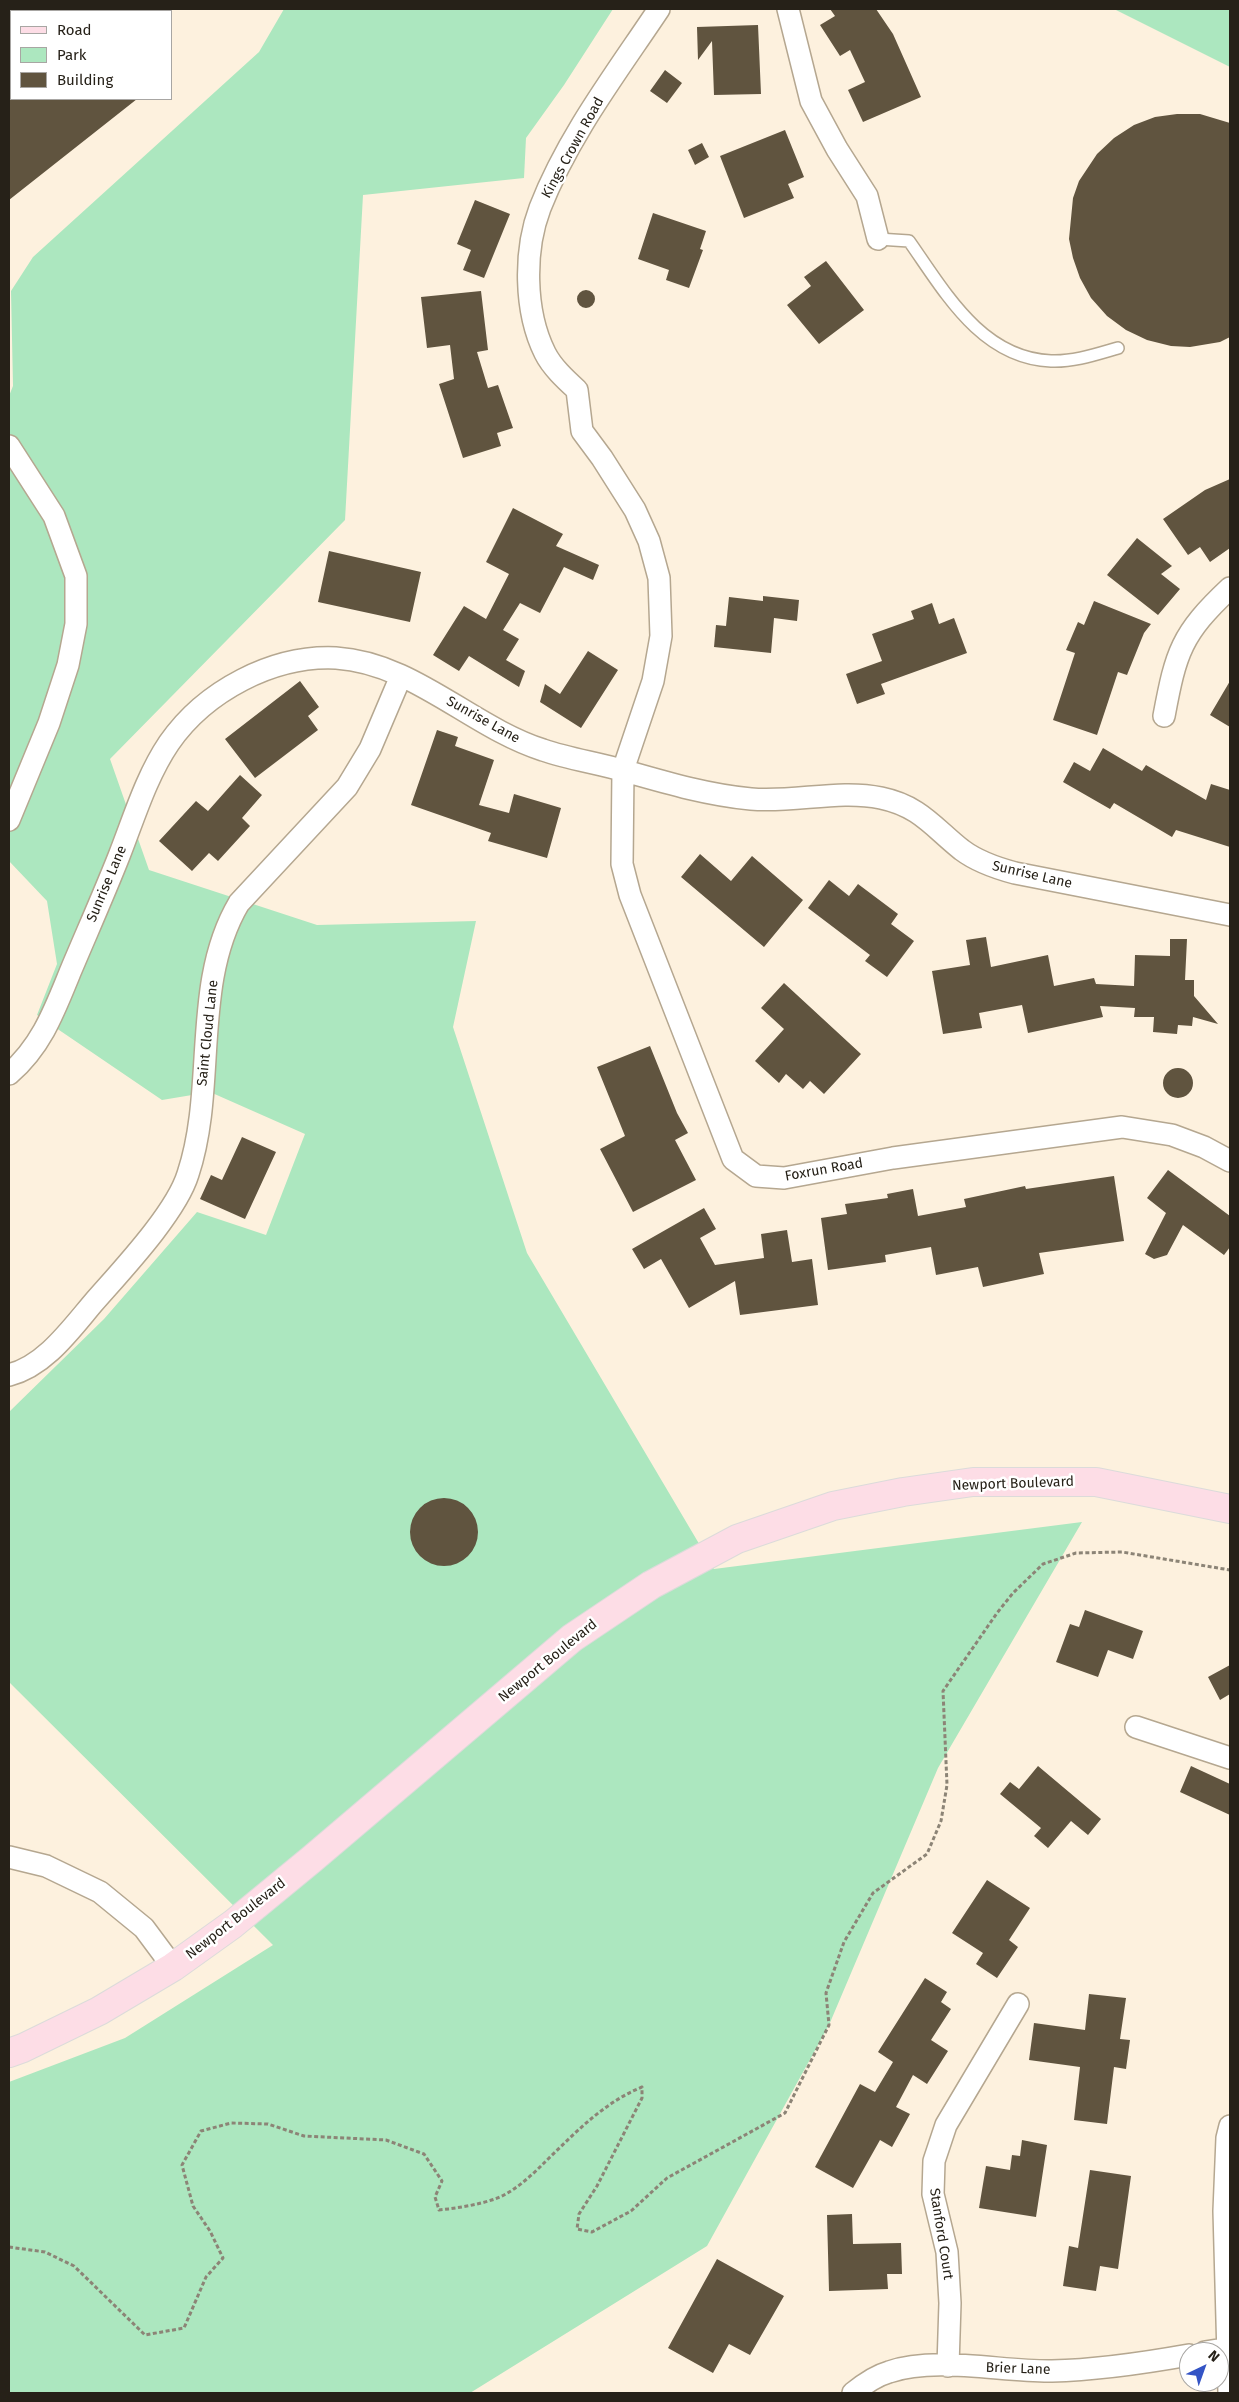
<!DOCTYPE html>
<html>
<head>
<meta charset="utf-8">
<style>
	body { margin:0 }
	#map { position:relative; width:1239px; height:2402px; overflow:hidden; background:#fdf1de; font-family:"Fira Sans",sans-serif }
	canvas { display:block }
	.frame { position:absolute; inset:0; border:10px solid #262118; pointer-events:none }
	.legend { position:absolute; left:10px; top:10px; width:162px; height:90px; box-sizing:border-box; background:#fff; border:1px solid #a8a6a3; margin:0; padding:6px 9px; list-style:none; font-size:15px; color:#262118 }
	.legend li { display:flex; align-items:center; gap:10px; height:25px }
	.legend b { width:25px; border:1px solid #a8a6a3 }
	.north { position:absolute; left:1179px; top:2342px; width:50px; height:50px; box-sizing:border-box; background:#fff; border:1px solid #a8a6a3; border-radius:50%; rotate:42deg; font-size:14px; font-weight:700; line-height:20px; text-align:center; color:#262118 }
	.north::after { content:''; display:block; margin:auto; width:18px; height:22px; background:#3454c5; clip-path:polygon(50% 0,100% 100%,50% 72%,0 100%) }
</style>
</head>
<body>
<div id="map">
<canvas width="1239" height="2402"></canvas>
<div class="frame"></div>
<ul class="legend">
<li><b style="height:6px;background:#fddde6"></b>Road</li>
<li><b style="height:14px;background:#ace7bf"></b>Park</li>
<li><b style="height:14px;background:#60543f"></b>Building</li>
</ul>
<div class="north">N</div>
</div>
<script>
const g = document.querySelector('canvas').getContext('2d');
g.lineJoin = 'round';
function fillPath(path, color) {
  g.fillStyle = color;
  g.fill(path, 'evenodd');
}
function stroke(path, color, width, dash) {
  g.strokeStyle = color;
  g.lineWidth = width;
  g.lineCap = dash ? 'butt' : 'round';
  g.setLineDash(dash || []);
  g.stroke(path);
}
function label(font, color, halo, rows, align = 'center') {
  g.font = font + ' "Fira Sans",sans-serif';
  g.lineWidth = 5;
  g.setLineDash([]);
  g.textBaseline = 'middle';
  g.strokeStyle = halo;
  g.fillStyle = color;
  for (const [text, x, y, turn = 0] of rows) {
    g.save();
    g.translate(x, y);
    g.rotate((+turn || 0) * Math.PI / 180);
    g.textAlign = isNaN(turn) ? turn : align;
    if (halo) g.strokeText(text, 0, 0);
    g.fillText(text, 0, 0);
    g.restore();
  }
}
fillPath(new Path2D(`
	M284 9H613L564 85 526 138 524 178 363 195 345 520 110 759 149 870 317 925 476 921 453 1027 527 1253 714 1569 1082 1522 938 1768 829 2025 707 2246 470 2393H9V2082L125 2038 273 1945 9 1682V1412L104 1319 197 1212 266 1235 305 1134 210 1092 162 1100 37 1015 57 964 47 901 9 861V396L13 386 11 291 33 257 259 52Z
	M1114 9H1230V67Z`), '#ace7bf');
fillPath(new Path2D(`
	M830 9H876L893 34 921 97 863 122 848 90 865 82 850 50 840 56 820 25 835 16Z
	M758 25 761 94 714 95 712 41 698 60 697 27Z
	M665 70 682 83 667 103 650 91Z
	M9 99H137L9 200Z
	M1177 114H1200L1230 123V337L1220 342 1190 347 1171 346 1147 340 1126 330 1107 316 1091 298 1080 278 1073 258 1069 239 1073 198 1079 181 1097 154 1114 138 1134 125 1155 117Z
	M785 130 804 177 788 184 794 198 744 218 720 156Z
	M702 143 709 157 695 165 688 150Z
	M475 200 510 214 484 278 463 270 471 250 457 244Z
	M653 213 706 231 700 249 703 250 689 288 666 280 669 270 638 259Z
	M826 261 864 310 819 344 787 305 811 286 804 277Z
	M577 299a9 9 0 1 1 18 0a9 9 0 1 1-18 0Z
	M481 291 488 350 477 352 488 388 498 385 513 428 497 433 501 446 463 458 439 384 454 379 450 345 427 348 421 297Z
	M1230 479V548L1210 562 1200 547 1188 555 1163 519 1205 490Z
	M513 508 563 534 556 546 599 565 593 580 564 567 540 613 520 603 503 630 519 639 506 660 525 671 519 687 469 656 459 671 433 655 464 606 486 619 509 574 486 562Z
	M1137 538 1172 566 1161 574 1180 589 1158 615 1107 575Z
	M329 551 421 572 410 622 318 602Z
	M763 596 799 600 797 621 774 618 771 653 714 647 716 625 726 626 729 597 763 601Z
	M1094 601 1151 624 1144 633 1127 675 1118 672 1097 735 1053 720 1075 653 1066 650 1078 622 1084 625Z
	M932 603 939 624 954 618 967 653 881 684 885 694 857 704 846 674 882 661 872 634 914 619 911 611Z
	M588 651 618 670 581 728 540 702 545 684 560 694Z
	M300 681 319 707 308 716 318 730 255 778 225 739Z
	M1230 681V727L1210 715Z
	M437 730 458 737 455 746 494 760 479 805 509 813 514 794 561 808 547 858 488 841 491 833 411 805Z
	M1103 748 1142 771 1146 765 1206 800 1211 784 1230 790V847L1176 830 1172 837 1114 803 1110 809 1063 782 1074 762 1090 771Z
	M240 775 262 795 242 818 250 826 218 861 209 853 192 871 159 841 196 801 208 811Z
	M700 854 731 881 752 856 803 900 764 947 681 877Z
	M829 880 849 896 858 884 898 914 891 924 914 941 887 977 865 961 870 955 808 908Z
	M986 937 991 967 1048 955 1054 986 1094 978 1096 984 1134 986 1135 955 1170 956V939H1187L1185 980H1194V996L1218 1024 1193 1017 1192 1026 1178 1025 1177 1034 1153 1032 1154 1017H1134L1135 1008 1100 1006 1103 1017 1028 1033 1022 1005 979 1013 982 1028 943 1034 932 971 970 965 966 940Z
	M784 983 861 1054 824 1094 810 1081 803 1089 786 1074 779 1083 755 1061 784 1029 761 1008Z
	M650 1046 677 1113 688 1133 675 1140 696 1180 633 1212 600 1149 625 1136 597 1067Z
	M1163 1083a15 15 0 1 1 30 0a15 15 0 1 1-30 0Z
	M242 1137 276 1152 245 1219 200 1199 211 1175 222 1180Z
	M1168 1170 1230 1216V1247L1224 1255 1183 1225 1167 1255 1154 1259 1145 1254 1166 1213 1147 1198Z
	M1114 1176 1124 1241 1039 1253 1044 1274 983 1287 978 1267 936 1275 931 1247 885 1255 886 1262 828 1270 821 1218 847 1214 845 1204 888 1198 887 1194 913 1189 918 1216 966 1207 964 1199 1025 1186 1026 1189Z
	M704 1208 716 1229 700 1238 715 1265 764 1258 761 1234 787 1230 792 1262 812 1259 818 1305 740 1315 735 1281 689 1308 661 1259 644 1269 632 1249Z
	M410 1532a34 34 0 1 1 68 0a34 34 0 1 1-68 0Z
	M1085 1610 1143 1631 1133 1659 1108 1650 1098 1677 1056 1662 1070 1624 1079 1627Z
	M1230 1665V1694L1220 1700 1208 1677Z
	M1038 1766 1101 1819 1088 1835 1071 1821 1048 1848 1034 1836 1041 1828 1000 1794 1010 1782 1019 1789Z
	M1191 1766 1230 1784V1815L1180 1792Z
	M987 1880 1030 1908 1009 1940 1018 1947 997 1978 976 1964 983 1953 952 1933Z
	M925 1978 947 1992 941 2002 951 2009 931 2040 948 2051 927 2084 913 2075 896 2107 910 2114 892 2147 880 2140 853 2188 815 2167 860 2084 875 2092 893 2062 878 2052Z
	M1089 1994 1126 1998 1120 2039 1130 2040 1126 2069 1114 2067 1107 2124 1074 2120 1080 2067 1029 2060 1034 2023 1085 2030Z
	M1022 2140 1047 2145 1036 2217 979 2208 986 2166 1010 2170 1012 2155 1020 2156Z
	M1090 2170 1131 2176 1118 2269 1100 2266 1096 2291 1063 2286 1069 2246 1078 2248Z
	M852 2214 853 2244 901 2243 902 2274H887L888 2289 829 2291 827 2215Z
	M717 2259 784 2296 750 2355 729 2344 713 2373 668 2348Z`), '#60543f');
const lane = new Path2D(`
	M878 239 909 241C945 292 981 358 1051 361 1074 362 1097 354 1118 348`);
const street = new Path2D(`
	M659 9C617 72 568 136 540 208 524 250 524 311 545 353 552 367 565 379 577 390L582 431 602 458 635 510 649 541 659 578 661 636 653 681 623 770 622 864 630 895 733 1159 756 1176 784 1178 893 1158 1122 1127 1172 1135 1204 1147 1230 1161
	M788 9 811 101 837 149 867 196 878 239
	M9 446 54 516 76 576V624L68 665 49 723 9 820
	M1164 716C1176 652 1181 634 1230 588
	M9 1074C42 1046 55 1009 71 970 87 932 104 894 119 856 134 818 146 777 169 743 205 691 273 655 336 658 414 663 471 727 543 750 569 759 598 763 625 771 667 783 708 795 751 799 794 803 839 789 881 798 920 806 934 828 962 850 978 862 996 868 1015 873L1230 915
	M9 1375C45 1366 71 1329 94 1302 122 1270 176 1213 188 1174 217 1087 191 984 239 903L347 787 370 749 401 676
	M1136 1727 1230 1758
	M9 1857 46 1866 100 1892 144 1928 173 1967
	M1205 2352 1230 2348
	M948 2366 950 2303 947 2252 933 2194 934 2161 946 2125 1018 2004
	M853 2393C864 2384 875 2376 889 2372 936 2356 1003 2372 1052 2371 1099 2370 1144 2363 1189 2355
	M1229 2393 1224 2211 1227 2138 1230 2126`);
const primary = new Path2D(`
	M9 2053 23 2048 99 2011 173 1967 233 1924 312 1859 572 1638 651 1585 737 1539 833 1506 903 1492 973 1482H1096L1230 1509`);
stroke(lane, '#b5a790', 14);
stroke(street, '#b5a790', 24);
stroke(primary, '#dcdbda', 30);
stroke(new Path2D(`
	M9 2247 45 2252 74 2266 145 2335 184 2328 206 2277 223 2258 210 2231 193 2206 182 2165 201 2131 231 2123 268 2124 304 2136 386 2140 424 2154 442 2181 435 2197 439 2210C458 2208 477 2205 495 2199 514 2192 531 2176 545 2162 575 2133 603 2103 642 2087V2098L597 2186 579 2214 577 2229 592 2232 631 2211 667 2178 785 2113 829 2025 826 1993 844 1942 873 1893 927 1854 941 1821 947 1785 943 1691 997 1613 1013 1593 1043 1564 1076 1553 1122 1552 1230 1570`), '#8c8476', 3, [4, 2.5]);
stroke(lane, '#fff', 11);
stroke(street, '#fff', 21);
stroke(primary, '#fddde6', 28);
label('14px', '#262118', '#fff', [
	["Kings Crown Road",573,148,-61],
	["Sunrise Lane",483,720,29],
	["Sunrise Lane",1032,875,13],
	["Sunrise Lane",107,884,-67],
	["Saint Cloud Lane",208,1033,-84],
	["Foxrun Road",824,1170,-10],
	["Newport Boulevard",1013,1484,-2],
	["Newport Boulevard",548,1661,-39],
	["Newport Boulevard",236,1919,-38],
	["Stanford Court",941,2234,81],
	["Brier Lane",1018,2369,2]
]);
</script>
</body>
</html>
